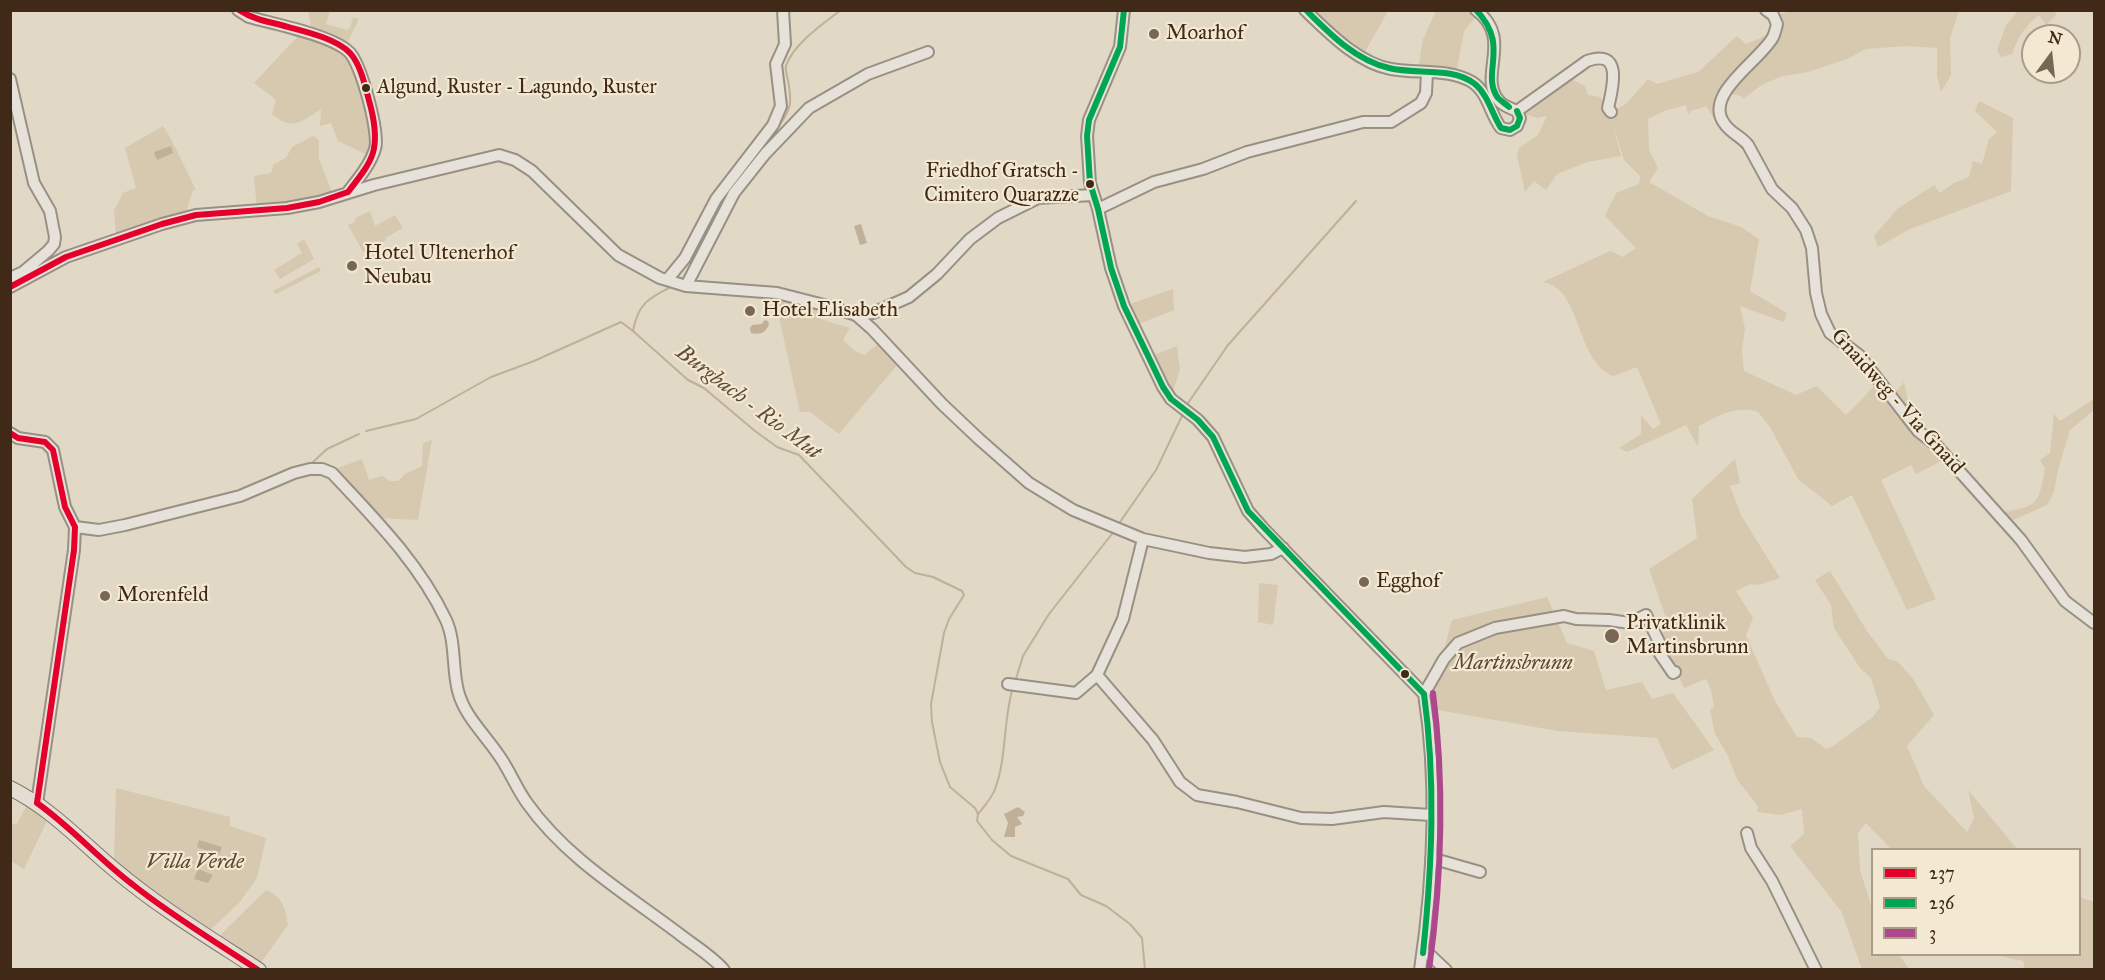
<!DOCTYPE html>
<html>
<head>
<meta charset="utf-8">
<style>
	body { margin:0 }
	#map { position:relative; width:2105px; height:980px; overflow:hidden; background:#e1d8c5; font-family:"IM FELL Great Primer",serif }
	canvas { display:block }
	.frame { position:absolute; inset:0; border:12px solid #402a17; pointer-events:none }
	.legend { position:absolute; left:1871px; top:848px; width:210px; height:108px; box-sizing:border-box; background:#f3e8d2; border:2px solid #ab9c87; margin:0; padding:8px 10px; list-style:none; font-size:18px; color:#402a17 }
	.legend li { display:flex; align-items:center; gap:12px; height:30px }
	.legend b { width:30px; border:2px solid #ab9c87 }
	.north { position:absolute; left:2021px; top:24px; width:60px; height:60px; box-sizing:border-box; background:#f3e8d2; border:2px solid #ab9c87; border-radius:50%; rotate:15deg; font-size:16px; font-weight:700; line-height:24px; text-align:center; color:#402a17 }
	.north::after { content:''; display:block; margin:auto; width:21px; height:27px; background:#786754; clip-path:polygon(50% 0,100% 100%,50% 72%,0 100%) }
</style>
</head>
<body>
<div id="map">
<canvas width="2105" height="980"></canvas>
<div class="frame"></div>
<ul class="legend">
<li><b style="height:8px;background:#e4002b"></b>237</li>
<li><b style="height:8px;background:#00a651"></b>236</li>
<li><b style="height:8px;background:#ae488d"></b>3</li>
</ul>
<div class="north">N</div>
</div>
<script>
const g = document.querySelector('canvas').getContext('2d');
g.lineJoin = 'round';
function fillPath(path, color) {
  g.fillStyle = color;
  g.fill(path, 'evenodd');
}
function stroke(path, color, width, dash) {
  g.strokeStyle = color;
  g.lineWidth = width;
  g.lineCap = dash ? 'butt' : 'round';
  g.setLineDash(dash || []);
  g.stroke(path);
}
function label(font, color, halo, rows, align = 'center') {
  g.font = font + ' "IM FELL Great Primer",serif';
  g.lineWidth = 4.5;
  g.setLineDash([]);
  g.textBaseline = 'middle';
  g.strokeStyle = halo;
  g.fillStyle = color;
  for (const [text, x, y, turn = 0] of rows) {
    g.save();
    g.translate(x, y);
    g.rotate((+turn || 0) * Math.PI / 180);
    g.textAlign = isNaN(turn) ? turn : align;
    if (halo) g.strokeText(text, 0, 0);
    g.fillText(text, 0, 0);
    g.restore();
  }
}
fillPath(new Path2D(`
	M1798 10 1959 11 1950 38 1951 75 1941 92 1937 76V48L1907 46 1866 49 1847 59 1808 72 1783 76 1763 84 1743 99 1742 96 1726 93 1724 124 1720 128 1706 106 1699 109 1692 110 1688 115 1686 105 1664 111 1648 119 1649 150 1658 168 1649 182 1708 216 1741 227 1759 239 1750 291 1787 313 1784 322 1740 306 1745 329 1742 350 1744 371 1796 395 1817 386 1846 415 1863 398 1878 381 1897 391 1904 382 1911 414 1918 431 1947 458 1916 474 1911 465 1881 480 1936 599 1907 610 1852 495 1832 506 1798 479 1770 427 1758 412C1738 404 1716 416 1699 426L1698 447 1686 425 1627 452 1619 448 1641 434V415L1653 429 1661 424 1637 367 1613 376C1575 361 1582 288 1543 282L1610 251 1623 257 1636 248 1605 216 1616 193 1639 184 1640 176 1624 160 1613 125 1621 156 1587 162 1557 174 1546 190 1534 181 1525 192 1517 155 1519 148 1538 135 1547 116 1537 118 1522 113 1569 78 1585 86 1588 95 1600 97 1611 112 1626 104 1648 79 1657 84 1698 72 1737 36 1746 44 1765 36 1779 14Z
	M308 11H330L326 24 347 30 350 28 353 17 359 19 347 43 344 45 312 31Z
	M1309 11H1388L1365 52 1324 27Z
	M1436 11H1470L1476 16 1464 31 1457 69 1418 70 1423 39Z
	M2018 11H2055L2056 15 2046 25 2039 15C2025 26 2018 37 2012 54L2001 57 1997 50 2006 25Z
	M300 34 346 49 372 115V157L338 141 331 123 320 126 321 109C303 121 292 132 272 114L276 100 254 83Z
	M1979 101 2013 118 2011 191 1910 229 1878 247 1874 236 1897 209 1934 185 1940 193 1954 183 1969 177 1973 161 1982 164 1989 139 1997 132 1975 111Z
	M163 126 170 137 196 190H193L187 209 189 216 116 238 114 211 123 193 136 188 125 148Z
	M313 136 319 140V159L334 197 257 210 254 176 271 173 274 164 286 158 292 147Z
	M370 211 375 226 395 215 403 228 385 238 386 240 363 252 348 225 356 221 355 218Z
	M304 239 314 259 280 279 274 270 302 253 297 244Z
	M319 267 321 271 276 294 273 291Z
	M1173 289 1174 310 1139 324 1130 304Z
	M775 299 816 306 817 318 850 328 843 340 855 351 864 355 878 344 898 364 839 434 810 412H800Z
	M1177 346 1180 369 1172 395 1154 355Z
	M2094 399V410L2070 430 2058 470 2054 492 2047 505 2007 523 1998 513C2036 506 2038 508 2045 469L2040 460 2050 453 2054 414 2060 421Z
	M432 440 418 520 380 518 335 469 362 459 369 480 382 476 390 481H398L405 474 422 466 423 443Z
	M1735 459 1740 483 1730 486 1741 515 1780 578 1758 585 1751 584 1736 591 1753 618 1746 635 1775 701 1797 737 1811 738 1826 749 1833 746 1873 717 1880 707 1871 678 1860 668 1834 628 1831 605 1815 580 1830 571 1867 631 1888 659 1898 662 1914 680 1934 715 1907 746 1924 786 1967 832 1974 818 1968 790 2017 849H1891L1866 823 1858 833 1860 870 1872 908V954L1899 955 1909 969H1862L1841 911 1790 846 1804 834 1802 809 1780 815 1757 812 1758 806 1738 781 1728 756 1715 734 1710 710 1714 706 1711 690 1706 679 1684 688 1660 634 1670 629 1649 569 1697 538 1692 499Z
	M1259 583 1278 585 1273 625 1258 622Z
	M1547 597 1567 643 1594 651 1606 690 1642 682 1652 699 1673 693 1714 750 1672 770 1657 738 1558 731 1432 709 1430 700 1452 620Z
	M116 788 230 817V826L266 838 257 878 239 903 207 933 110 862 114 858Z
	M29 802 49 817 24 869 11 861V823L16 825Z
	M266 890C283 897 285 908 288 925L257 968 214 941Z
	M2080 897 2094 902V969H2025L2023 961 1995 955 2080 954Z`), '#d7c9b0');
fillPath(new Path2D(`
	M171 146 173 153 157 160 154 152Z
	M861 224 867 243 860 245 854 226Z
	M765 320 768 321 769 324C766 333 760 335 751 333L750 328 752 325 761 324Z
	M1018 807 1025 812 1023 816 1017 817 1022 824 1015 827V837H1004L1008 823 1004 814Z
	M199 840 222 847 219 855 197 847Z
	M198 869 213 875 208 883 194 879Z`), '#c0b097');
stroke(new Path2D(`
	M778 127C792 108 792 103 788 80 787 76 785 70 786 66 792 45 824 23 841 10
	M683 279 688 271
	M673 286C649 298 638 303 633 331L688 380 704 388 755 431 777 447 799 455 906 567 915 573 933 577 962 591 964 595 949 619 944 633 931 704 932 722 940 762 950 787 975 808 978 814 977 821 992 840 1011 856 1068 879 1081 895 1106 906 1130 924 1142 938 1145 970
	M1186 406 1228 345 1356 201
	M366 431 416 419 491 377 534 361 621 322 633 331
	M313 462 327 449 359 434
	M1118 525 1156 470 1183 414
	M1015 682 1023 656 1049 614 1115 530
	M979 813C984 806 992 798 995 789 1007 757 1003 720 1013 687`), '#c0b097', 2);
const minor = new Path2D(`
	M238 10 249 17C274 24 331 35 349 52 361 63 380 134 375 149 370 165 358 179 348 192
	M1124 10 1120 47 1089 120 1087 136 1090 183 1098 209 1111 268 1124 306 1163 387 1171 399 1198 420 1213 437 1248 511 1263 528 1424 694
	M1305 10C1329 33 1358 63 1391 69 1417 74 1448 68 1472 82 1488 92 1490 114 1501 128L1510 130 1517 126 1520 118 1517 111
	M1476 10C1515 39 1476 77 1500 102 1504 106 1512 109 1517 111
	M1766 10 1773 15 1777 24C1776 28 1775 33 1773 37 1761 60 1703 94 1724 123 1730 133 1741 136 1748 145L1772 189 1792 208 1806 230 1812 248 1816 293 1821 314 1830 333 1859 355 1918 431 1936 445 2021 540 2065 601 2094 623
	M10 79 34 183 50 211 55 237 54 244 48 251 23 272 10 278
	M1517 111 1587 61C1623 48 1613 87 1608 108L1611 112
	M1098 209 1154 182 1203 169 1247 152 1363 122H1391L1421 103 1426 93 1427 72
	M667 280 685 258 716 199 773 125 781 106 776 64 785 44 783 10
	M686 286 734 193 765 154 809 108 868 74 928 52
	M10 287 66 257 162 224 196 215 287 208 319 202 374 185 499 155 515 160 532 171 618 255 660 278 686 286 777 293 828 306 856 315 872 329 942 404 979 439 1029 483 1073 510 1143 539 1209 553 1245 557 1271 554 1283 548
	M856 315 873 313 909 297 937 274 970 239 998 218 1038 198 1093 195
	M10 433 18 438 45 442 53 450 65 507 75 527 74 550 37 803
	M75 527 99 530 125 525 240 496 294 473 310 469H322L332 473C374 518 419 563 446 620 456 642 452 668 458 691 465 718 487 736 502 760 511 774 517 789 527 803 566 858 625 893 678 933 693 945 711 955 724 970
	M1097 675 1123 619 1143 539
	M1008 684 1076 693 1097 675 1153 740 1180 782 1197 795 1237 802 1301 818 1332 819 1384 812 1431 815
	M1424 694 1444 659 1458 643 1495 628 1564 616 1576 619 1609 620 1630 623 1646 615 1660 644V654L1673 673 1675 672
	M1747 833 1751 848 1772 881 1816 970
	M1431 858 1480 872
	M1423 953 1430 955 1446 970
	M1420 970C1433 882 1438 782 1424 694`);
const major = new Path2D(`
	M10 788C52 809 80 841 115 870 160 908 210 938 259 970`);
stroke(minor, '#989084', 14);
stroke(major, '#81796c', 16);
stroke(minor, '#e7e2d9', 10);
stroke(major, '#e3ddd3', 14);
stroke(new Path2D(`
	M239 10C251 18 264 21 277 24 298 30 335 37 350 53 362 66 366 91 371 108 381 150 373 160 348 192
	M10 287 66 257 162 224 196 215 287 208 319 202 348 192
	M10 433 18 438 45 442 53 450 65 507 75 527 74 550 37 803
	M37 803C71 827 99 859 132 884 172 916 216 942 258 970`), '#e4002b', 6);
stroke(new Path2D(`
	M1124 10 1120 47 1089 120 1087 136 1090 183 1098 209 1111 268 1124 306 1163 387 1171 399 1198 420 1213 437 1248 511 1424 694
	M1306 10C1330 34 1355 60 1389 68 1416 75 1452 66 1475 84 1488 95 1492 114 1501 128L1510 130 1517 126 1520 118 1517 111
	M1476 10C1511 46 1480 73 1498 98 1501 101 1506 104 1509 107
	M1423 953C1432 866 1436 781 1424 694`), '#00a651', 6);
stroke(new Path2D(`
	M1429 970C1442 877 1445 786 1433 693`), '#ae488d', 6);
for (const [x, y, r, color] of [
	[1154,34,6,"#786754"],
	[366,88,5,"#402a17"],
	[1090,184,5,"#402a17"],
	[352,266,6,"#786754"],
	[750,311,6,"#786754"],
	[1364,582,6,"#786754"],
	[105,596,6,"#786754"],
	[1612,636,8,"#786754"],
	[1405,674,5,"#402a17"]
]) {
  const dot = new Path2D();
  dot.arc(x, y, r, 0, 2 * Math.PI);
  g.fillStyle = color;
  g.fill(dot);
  stroke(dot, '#f3e8d2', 2);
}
label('20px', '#402a17', '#f3e8d2', [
	["Algund, Ruster - Lagundo, Ruster",377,88],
	["Friedhof Gratsch -",1079,172,"right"],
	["Cimitero Quarazze",1079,196,"right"]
], 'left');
label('21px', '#402a17', '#f3e8d2', [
	["Moarhof",1166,34],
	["Hotel Ultenerhof",364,254],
	["Neubau",364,278],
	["Hotel Elisabeth",762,311],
	["Egghof",1376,582],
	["Morenfeld",117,596],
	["Privatklinik",1626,624],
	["Martinsbrunn",1626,648]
], 'left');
label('21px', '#402a17', '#f3e8d2', [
	["Gnaidweg - Via Gnaid",1897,402,48]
]);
label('italic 21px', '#5d4732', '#f3e8d2', [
	["Martinsbrunn",1513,664],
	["Villa Verde",195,863]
]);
label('italic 22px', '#624d37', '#f3e8d2', [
	["Burgbach - Rio Mut",748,403,37]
]);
</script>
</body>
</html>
